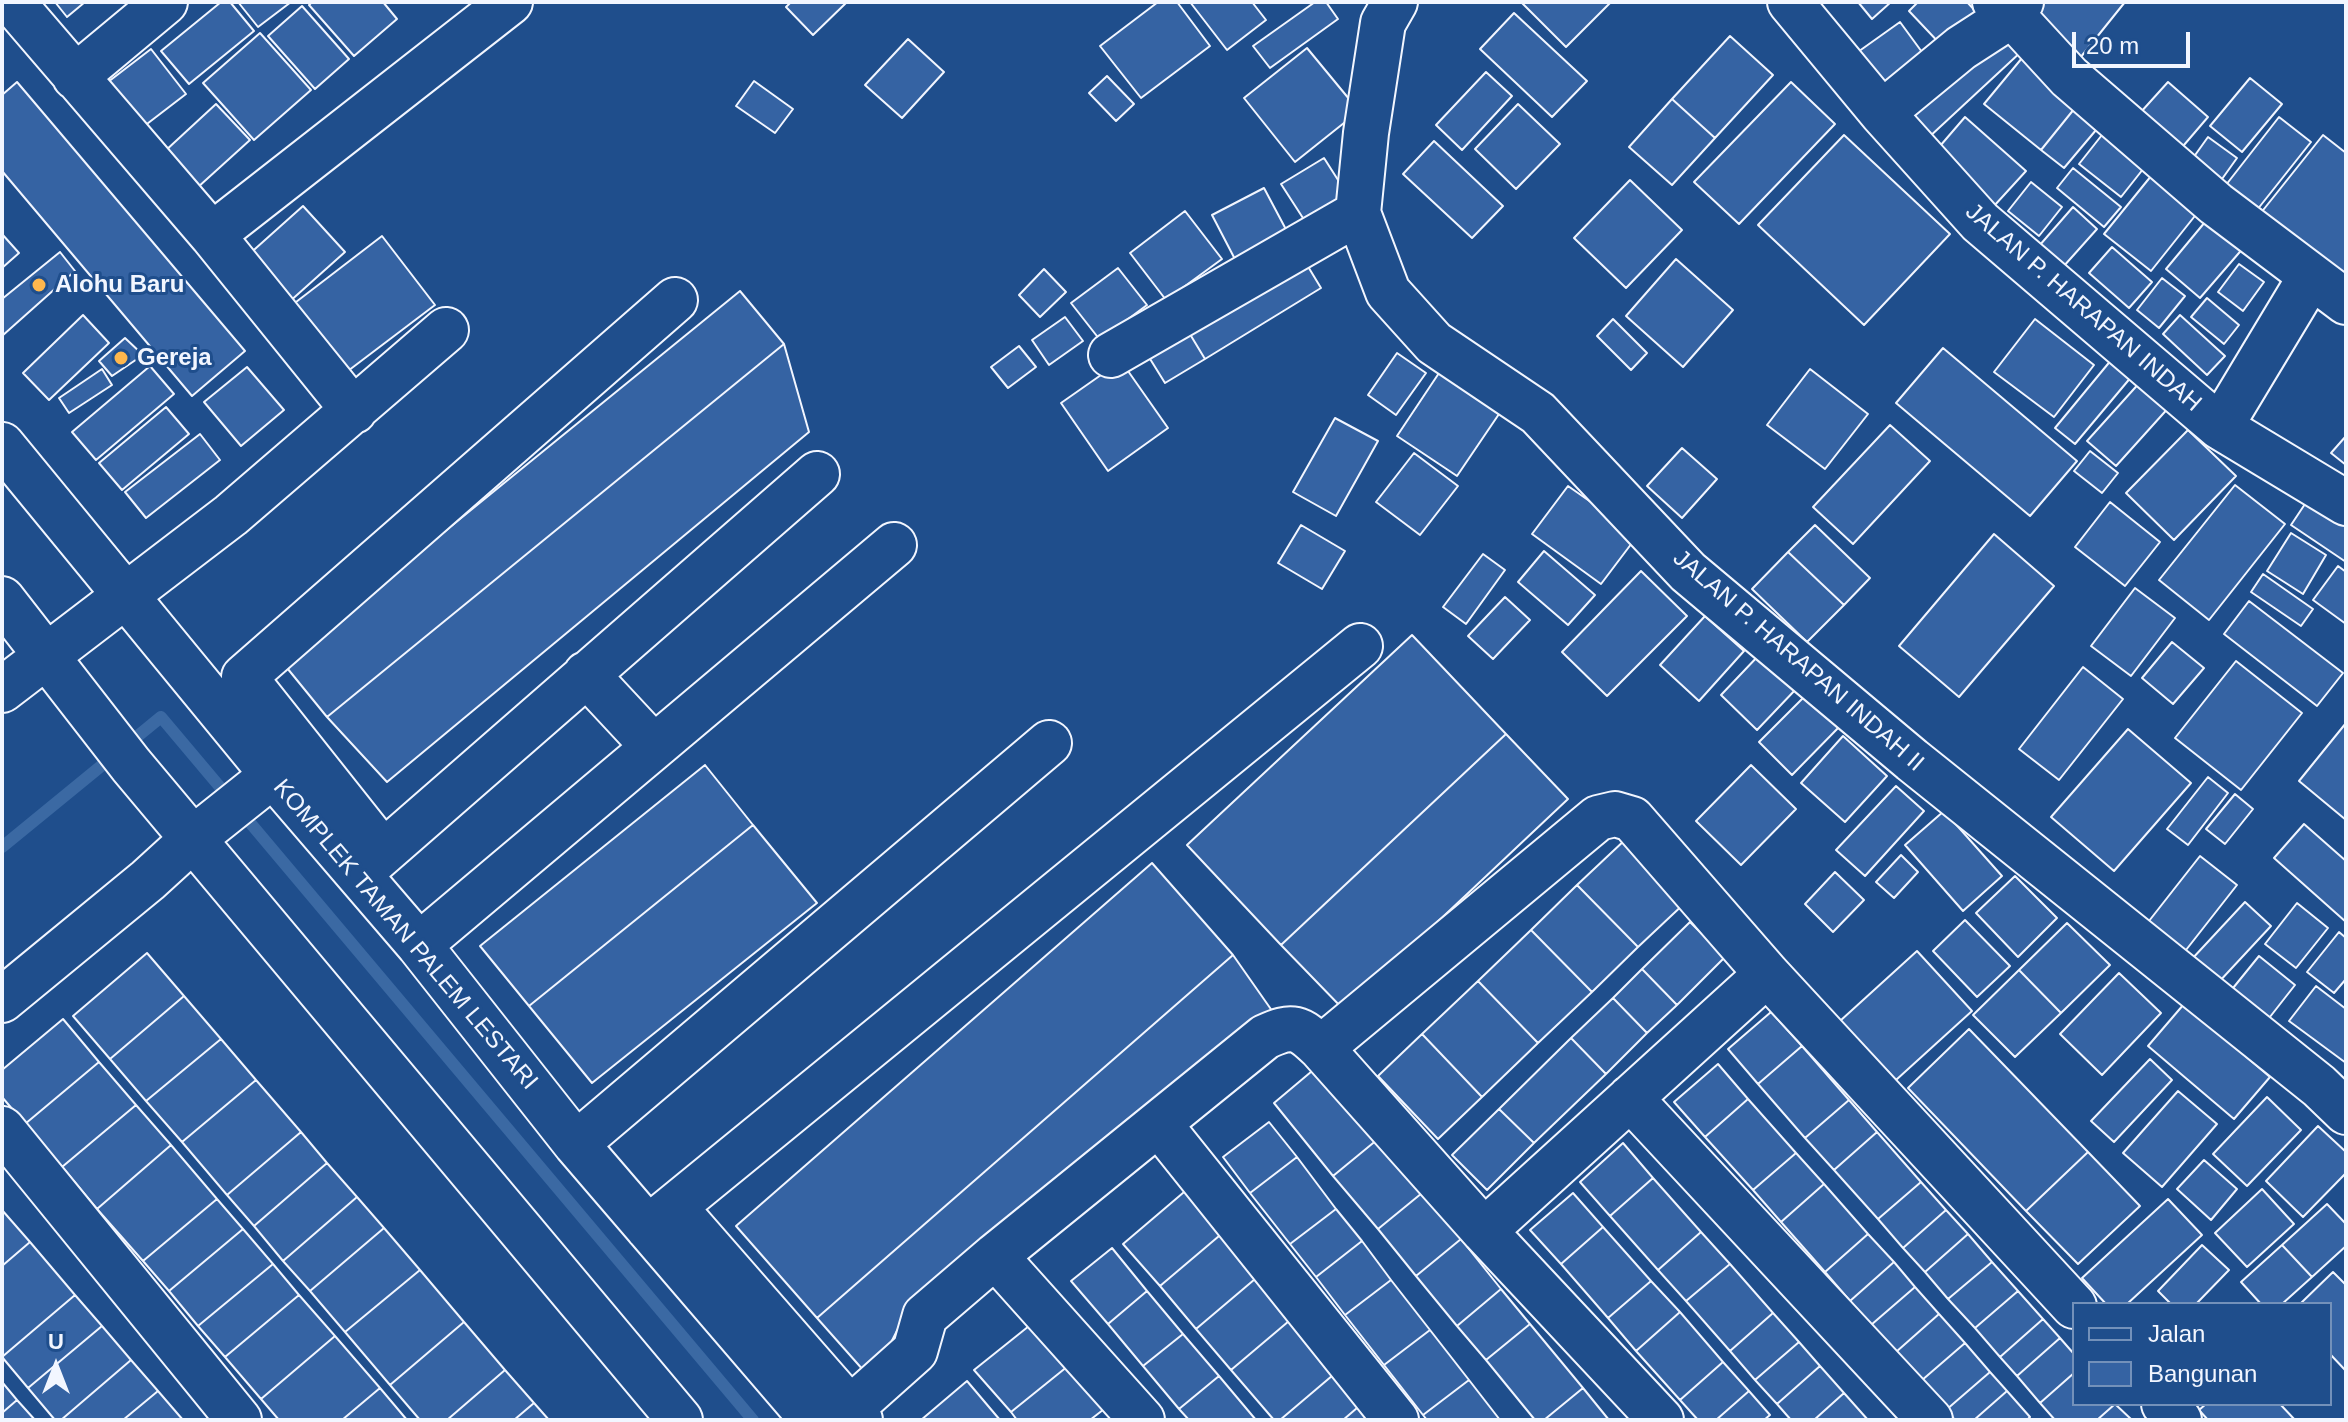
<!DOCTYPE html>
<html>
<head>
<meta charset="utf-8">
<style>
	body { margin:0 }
	#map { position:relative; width:2348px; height:1422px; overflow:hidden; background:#1f4e8c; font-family:Helvetica,sans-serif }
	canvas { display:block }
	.frame { position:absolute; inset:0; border:4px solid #f2f6ff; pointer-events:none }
	.legend { position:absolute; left:2072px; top:1302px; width:260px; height:104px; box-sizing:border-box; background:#1f4e8c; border:2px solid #7391ba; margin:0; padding:10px 14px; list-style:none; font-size:24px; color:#f2f6ff }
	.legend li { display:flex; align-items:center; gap:16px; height:40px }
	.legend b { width:40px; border:2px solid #7391ba }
	.north { position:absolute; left:16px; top:1326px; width:80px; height:80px; -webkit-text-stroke:6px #1f4e8c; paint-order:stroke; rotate:0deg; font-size:22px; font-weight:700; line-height:32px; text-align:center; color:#f2f6ff }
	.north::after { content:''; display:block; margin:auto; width:28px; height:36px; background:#f2f6ff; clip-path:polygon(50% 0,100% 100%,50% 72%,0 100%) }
	.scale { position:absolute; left:2072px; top:32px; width:118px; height:36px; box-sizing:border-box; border:4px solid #f2f6ff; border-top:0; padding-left:10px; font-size:24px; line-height:28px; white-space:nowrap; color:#f2f6ff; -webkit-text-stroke:6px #1f4e8c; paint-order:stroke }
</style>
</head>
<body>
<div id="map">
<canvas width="2348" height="1422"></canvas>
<div class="frame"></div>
<ul class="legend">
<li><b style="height:10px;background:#1f4e8c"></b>Jalan</li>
<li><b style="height:22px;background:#3563a3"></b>Bangunan</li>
</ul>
<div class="north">U</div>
<div class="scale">20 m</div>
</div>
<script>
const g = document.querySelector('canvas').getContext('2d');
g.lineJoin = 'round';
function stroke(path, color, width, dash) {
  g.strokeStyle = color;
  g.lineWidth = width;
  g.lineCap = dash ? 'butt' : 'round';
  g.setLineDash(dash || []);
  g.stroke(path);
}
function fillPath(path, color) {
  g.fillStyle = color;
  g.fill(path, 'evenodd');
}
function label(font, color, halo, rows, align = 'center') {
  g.font = font + ' Helvetica,sans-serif';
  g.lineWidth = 6;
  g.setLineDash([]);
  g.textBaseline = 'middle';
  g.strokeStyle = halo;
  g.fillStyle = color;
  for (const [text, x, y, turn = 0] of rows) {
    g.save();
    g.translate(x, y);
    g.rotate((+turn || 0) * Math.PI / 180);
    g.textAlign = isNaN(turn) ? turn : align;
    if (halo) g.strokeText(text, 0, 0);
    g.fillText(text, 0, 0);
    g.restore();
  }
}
stroke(new Path2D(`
	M2 847 161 717 753 1420`), '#3b69a3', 12);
const building = new Path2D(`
	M55 2H85L67 17Z
	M221 2H230L254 31 189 84 161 51Z
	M238 2H291L258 27Z
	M312 2H383L397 19 354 56 309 5Z
	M791 2H847L813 35 786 7Z
	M1158 2H1177L1210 46 1141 98 1100 46Z
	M1190 2H1252L1266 20 1227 50Z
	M1315 2H1326L1338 19 1270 68 1253 46Z
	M1521 2H1611L1566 47Z
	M1858 2H1891L1872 19Z
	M1918 2H1967L1979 15 1943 47 1909 11Z
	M2045 2H2125L2076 63 2027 25Z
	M302 6 349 59 315 89 268 36Z
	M1514 13 1587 81 1552 117 1480 49Z
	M1900 22 1930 63 1879 100 1848 59Z
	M2000 25 2023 50 1927 139 1904 114Z
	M260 33 311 90 254 140 203 83Z
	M1730 36 1773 75 1715 138 1672 99Z
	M908 39 944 72 902 118 865 85Z
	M1307 48 1359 111 1295 162 1244 98Z
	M151 49 186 94 143 127 108 82Z
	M2027 52 2083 98 2041 150 1984 104Z
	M1486 72 1512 96 1462 150 1436 125Z
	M1107 76 1134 104 1116 121 1089 93Z
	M2250 78 2282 104 2242 152 2210 126Z
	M754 81 793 109 775 133 736 106Z
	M17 82 245 351 192 396 2 171V95Z
	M1791 82 1835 124 1739 224 1694 182Z
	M2168 82 2208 117 2172 159 2131 123Z
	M2083 98 2107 117 2064 168 2041 150Z
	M1672 99 1715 138 1672 185 1629 147Z
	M216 104 250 140 197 188 164 152Z
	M1518 104 1560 144 1516 189 1475 149Z
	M1965 117 2026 171 1994 206 1934 153Z
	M2279 117 2311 142 2253 215 2222 190Z
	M2113 121 2155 154 2121 197 2079 164Z
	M1844 135 1950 234 1864 325 1758 225Z
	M2323 135 2346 153V277L2252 224Z
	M2208 137 2237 158 2217 186 2188 165Z
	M1434 141 1503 206 1472 238 1403 174Z
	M1324 158 1354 205 1312 232 1281 184Z
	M2160 165 2206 202 2151 271 2104 234Z
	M2073 168 2121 207 2104 227 2057 188Z
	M1630 180 1682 230 1626 288 1574 238Z
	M2031 182 2062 207 2039 236 2008 211Z
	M1264 188 1290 237 1238 265 1212 215Z
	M303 206 345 252 288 303 246 257Z
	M2073 207 2097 229 2063 267 2039 246Z
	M2215 210 2251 239 2200 298 2166 269Z
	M1185 211 1222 259 1166 300 1130 253Z
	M2 234 19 253 2 268Z
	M382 236 435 305 336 380 283 312Z
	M2112 247 2152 282 2129 308 2089 273Z
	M1298 250 1321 288 1205 359 1182 321Z
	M60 252 75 271 2 336V299Z
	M1676 259 1733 310 1683 367 1626 316Z
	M2239 264 2264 282 2243 311 2218 292Z
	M1118 268 1147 305 1100 340 1071 303Z
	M1044 269 1066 292 1040 317 1019 295Z
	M2162 278 2185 296 2159 328 2137 310Z
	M740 291 784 344 327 717 283 663Z
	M2207 298 2239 325 2224 344 2191 317Z
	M83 315 109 343 49 400 23 373Z
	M2180 315 2225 356 2207 375 2163 334Z
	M1065 317 1083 341 1049 365 1032 340Z
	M1613 319 1647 353 1631 370 1597 336Z
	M2035 319 2094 365 2054 417 1994 372Z
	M1182 321 1205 359 1165 383 1142 346Z
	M125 338 143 355 112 376 99 361Z
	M784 344 809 432 387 782 327 717Z
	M1019 346 1036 367 1008 388 991 367Z
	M1943 348 2077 461 2030 516 1896 403Z
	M1397 353 1426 373 1396 415 1368 395Z
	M2112 359 2132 376 2075 444 2055 428Z
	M1121 361 1168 428 1108 471 1061 403Z
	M150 366 174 394 96 460 72 432Z
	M247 367 284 410 241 446 204 402Z
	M102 369 112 385 69 413 59 398Z
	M1810 369 1868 414 1825 469 1767 425Z
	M1439 373 1499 414 1457 476 1397 436Z
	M2142 380 2171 405 2116 466 2087 441Z
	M166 407 189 434 122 490 99 463Z
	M1335 418 1378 441 1336 516 1293 492Z
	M1890 425 1930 461 1853 544 1813 507Z
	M2188 430 2236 476 2174 540 2126 493Z
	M200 434 220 460 146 518 125 492Z
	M2346 436V465L2331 453Z
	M1682 448 1717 479 1682 518 1647 486Z
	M2090 451 2118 473 2102 493 2074 471Z
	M1414 453 1458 486 1420 535 1376 502Z
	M2235 485 2285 524 2209 620 2159 580Z
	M1568 486 1638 535 1601 584 1532 534Z
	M2311 495 2346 518V562L2291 525Z
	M2110 502 2160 542 2125 586 2075 547Z
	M1301 525 1345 551 1322 589 1278 563Z
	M1815 525 1870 578 1844 605 1788 552Z
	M2291 533 2326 555 2303 594 2267 571Z
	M1994 534 2054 586 1959 697 1899 646Z
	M1544 551 1595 595 1568 625 1518 582Z
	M1788 552 1844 605 1807 642 1752 589Z
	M1483 554 1505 570 1466 624 1443 607Z
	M2338 566 2346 572V624L2313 600Z
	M1641 571 1687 616 1607 696 1562 652Z
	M2263 574 2313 609 2301 626 2251 592Z
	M2135 588 2175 618 2131 676 2091 646Z
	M1505 597 1530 620 1493 659 1468 636Z
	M2249 601 2343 673 2317 706 2224 634Z
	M1705 616 1744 651 1699 701 1660 665Z
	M1412 635 1506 734 1281 945 1187 845Z
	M2172 642 2204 668 2173 704 2142 678Z
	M1760 654 1797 688 1757 730 1721 695Z
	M2236 661 2302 713 2241 790 2175 738Z
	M2083 667 2123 699 2059 780 2019 749Z
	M1809 692 1842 724 1792 775 1759 742Z
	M2346 723V820L2299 781Z
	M2128 729 2191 783 2114 871 2051 817Z
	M1506 734 1568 799 1344 1010 1281 945Z
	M1843 736 1887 776 1845 822 1801 783Z
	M705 765 753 825 529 1006 480 946Z
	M1751 765 1796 809 1741 865 1696 821Z
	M2208 777 2228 793 2188 845 2167 829Z
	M1896 786 1924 811 1865 876 1836 850Z
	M2235 794 2253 809 2225 844 2206 829Z
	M1944 811 2002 876 1963 911 1905 845Z
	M2304 824 2346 861V922L2274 858Z
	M753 825 817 903 592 1083 529 1006Z
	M1627 838 1688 900 1638 947 1577 885Z
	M1901 855 1918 872 1894 898 1876 882Z
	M2200 856 2237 885 2175 964 2138 935Z
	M1152 863 1233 955 817 1318 736 1226Z
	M1835 872 1864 900 1833 932 1805 904Z
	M2015 876 2057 918 2018 957 1976 913Z
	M1577 885 1638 947 1592 992 1531 930Z
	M2245 902 2271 926 2217 984 2191 960Z
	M2297 903 2328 928 2296 968 2265 944Z
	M1965 920 2010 966 1977 997 1933 951Z
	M1690 922 1725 957 1677 1005 1642 969Z
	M2067 923 2110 965 2061 1013 2019 970Z
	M1531 930 1592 992 1538 1043 1478 981Z
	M2339 932 2346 938V979L2334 993 2307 972Z
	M1917 951 1972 1011 1896 1080 1840 1021Z
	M147 953 184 996 110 1059 73 1016Z
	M1233 955 1275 1015 908 1309 872 1380 817 1318Z
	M2259 956 2295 985 2266 1022 2229 993Z
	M1642 969 1677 1005 1647 1033 1613 998Z
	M2019 970 2061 1013 2015 1057 1973 1015Z
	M2119 973 2161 1013 2102 1075 2060 1034Z
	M1478 981 1538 1043 1482 1097 1422 1034Z
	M2316 986 2346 1009V1063L2289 1021Z
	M184 996 221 1039 146 1101 110 1059Z
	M1613 998 1647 1033 1606 1074 1571 1038Z
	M2184 1004 2270 1077 2234 1119 2148 1046Z
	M1771 1012 1802 1046 1758 1084 1728 1049Z
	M63 1019 99 1062 25 1124 2 1097V1070Z
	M1969 1029 2088 1152 2026 1211 1908 1088Z
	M1422 1034 1482 1097 1438 1139 1378 1076Z
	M1571 1038 1606 1074 1534 1143 1499 1109Z
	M221 1039 256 1080 182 1142 146 1101Z
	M1802 1046 1849 1100 1805 1138 1758 1084Z
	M2150 1059 2172 1080 2114 1142 2091 1121Z
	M99 1062 136 1105 62 1167 25 1124Z
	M1718 1064 1748 1099 1705 1137 1674 1102Z
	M1318 1066 1378 1139 1333 1176 1274 1103Z
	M256 1080 301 1132 227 1195 182 1142Z
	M2178 1091 2217 1124 2162 1187 2123 1153Z
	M2267 1097 2301 1130 2247 1186 2213 1154Z
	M1748 1099 1796 1153 1753 1190 1705 1137Z
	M1849 1100 1877 1132 1834 1170 1805 1138Z
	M136 1105 171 1145 97 1209 62 1167Z
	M1499 1109 1534 1143 1487 1190 1452 1155Z
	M1269 1122 1297 1157 1250 1193 1223 1157Z
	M2318 1126 2346 1152V1173L2303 1217 2266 1181Z
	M301 1132 327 1163 254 1226 227 1195Z
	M1877 1132 1921 1182 1878 1219 1834 1170Z
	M1378 1139 1422 1193 1378 1229 1333 1176Z
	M1623 1143 1653 1178 1610 1216 1580 1182Z
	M171 1145 217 1199 143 1261 97 1209Z
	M2088 1152 2140 1206 2078 1264 2026 1211Z
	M1796 1153 1824 1184 1781 1222 1753 1190Z
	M1297 1157 1336 1209 1290 1244 1250 1193Z
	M2204 1160 2237 1189 2211 1220 2177 1189Z
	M327 1163 357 1197 283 1261 254 1226Z
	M1653 1178 1701 1232 1658 1270 1610 1216Z
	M1197 1181 1232 1225 1160 1286 1123 1244Z
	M1921 1182 1946 1210 1903 1248 1878 1219Z
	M1824 1184 1868 1234 1825 1272 1781 1222Z
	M2262 1189 2294 1224 2247 1267 2215 1233Z
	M1422 1193 1461 1239 1416 1276 1378 1229Z
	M1573 1193 1603 1227 1561 1264 1530 1230Z
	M357 1197 384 1228 310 1291 283 1261Z
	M217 1199 243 1229 169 1291 143 1261Z
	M2168 1199 2202 1235 2127 1304H2106L2082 1278Z
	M2327 1204 2346 1224V1246L2312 1277 2282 1245Z
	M1336 1209 1362 1241 1316 1277 1290 1244Z
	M2 1210 30 1242 2 1266Z
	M1946 1210 1968 1234 1925 1272 1903 1248Z
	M1232 1225 1268 1268 1196 1329 1160 1286Z
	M1603 1227 1651 1281 1608 1318 1561 1264Z
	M384 1228 420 1270 345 1332 310 1291Z
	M243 1229 273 1264 198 1326 169 1291Z
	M1701 1232 1730 1264 1686 1301 1658 1270Z
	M1868 1234 1894 1262 1850 1301 1825 1272Z
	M1968 1234 1992 1262 1948 1299 1925 1272Z
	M1461 1239 1501 1289 1457 1326 1416 1276Z
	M1362 1241 1391 1280 1345 1315 1316 1277Z
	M30 1242 75 1295 2 1357V1266Z
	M2202 1245 2229 1270 2196 1304H2171L2158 1291Z
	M2282 1245 2312 1277 2282 1304H2261L2241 1282Z
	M1112 1248 1147 1291 1108 1324 1071 1281Z
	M1894 1262 1915 1287 1871 1325 1850 1301Z
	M1992 1262 2018 1291 1975 1328 1948 1299Z
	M273 1264 299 1295 225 1357 198 1326Z
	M1730 1264 1773 1313 1730 1351 1686 1301Z
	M1268 1268 1302 1310 1231 1370 1196 1329Z
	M420 1270 464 1322 390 1385 345 1332Z
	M2333 1272 2346 1285V1371L2330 1354V1304H2300Z
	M1391 1280 1430 1330 1384 1365 1345 1315Z
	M1651 1281 1680 1312 1636 1351 1608 1318Z
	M1915 1287 1939 1314 1896 1352 1871 1325Z
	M1501 1289 1530 1324 1486 1360 1457 1326Z
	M1147 1291 1183 1334 1143 1366 1108 1324Z
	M2018 1291 2043 1319 2000 1357 1975 1328Z
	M75 1295 102 1326 28 1388 2 1357Z
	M299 1295 335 1336 261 1399 225 1357Z
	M1302 1310 1346 1364 1280 1420H1274L1231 1370Z
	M1680 1312 1723 1362 1680 1400 1636 1351Z
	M1773 1313 1799 1342 1755 1380 1730 1351Z
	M1939 1314 1965 1343 1921 1381 1896 1352Z
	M2043 1319 2060 1338 2017 1376 2000 1357Z
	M464 1322 505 1370 447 1420H420L390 1385Z
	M1530 1324 1583 1388 1544 1420H1535L1486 1360Z
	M102 1326 131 1360 61 1420H55L28 1388Z
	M1029 1326 1068 1366 1011 1412 974 1370Z
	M1430 1330 1469 1380 1423 1415 1384 1365Z
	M1183 1334 1219 1376 1179 1409 1143 1366Z
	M335 1336 380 1388 342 1420H279L261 1399Z
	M2060 1338 2074 1354V1373L2040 1403 2017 1376Z
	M1799 1342 1820 1366 1777 1404 1755 1380Z
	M1965 1343 1990 1372 1946 1410 1921 1381Z
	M131 1360 158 1391 123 1420H61Z
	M1723 1362 1749 1391 1716 1420H1698L1680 1400Z
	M1346 1364 1371 1396 1343 1420H1280Z
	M1068 1366 1108 1406 1090 1420H1017L1011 1412Z
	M1820 1366 1844 1393 1814 1420H1791L1777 1404Z
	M505 1370 534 1403 514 1420H447Z
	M1990 1372 2007 1391 1974 1420H1955L1946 1410Z
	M2074 1373V1404H2115L2097 1420H2055L2040 1403Z
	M1219 1376 1256 1420H1189L1179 1409Z
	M1469 1380 1500 1420H1427L1423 1415Z
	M967 1381 1000 1420H921Z
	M2 1382 17 1400 2 1413Z
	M380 1388 407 1420H342Z
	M1583 1388 1609 1420H1544Z
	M158 1391 183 1420H123Z
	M1749 1391 1770 1415 1764 1420H1716Z
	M2007 1391 2030 1417 2027 1420H1974Z
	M1844 1393 1868 1420H1814Z
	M1371 1396 1391 1420H1343Z
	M17 1400 35 1420H2V1413Z
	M534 1403 549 1420H514Z
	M2115 1404 2132 1420H2097Z
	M2206 1404H2280L2295 1420H2208L2199 1410Z`);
fillPath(building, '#3563a3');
stroke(building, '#f2f6ff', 2);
const minor = new Path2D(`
	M12 2 212 235 354 411
	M1395 2 1383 23 1366 133 1358 213 1388 292 1434 343 1538 413 1688 572 1912 760 2319 1086 2346 1112
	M1790 2 1882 113 1980 222 2220 427 2346 503
	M1995 2 2012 15 2069 77 2216 204 2346 302
	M75 77 165 2
	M1882 113 1961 48 2012 15 2021 2
	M212 235 510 2
	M1111 355 1358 213
	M2220 427 2311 276
	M2 445 273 775 419 945 576 1144 813 1420
	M2 599 131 765 680 1420
	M586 674 654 747
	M2 690 231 515 446 330
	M382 851 244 677 675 300
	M362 871 817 474
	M419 945 894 545
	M2 1000 148 880 194 838 273 775
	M1321 1048 1598 818 1615 814 1632 819 1767 974 2074 1306
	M1630 1098 1930 1420
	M1159 1124 1396 1420
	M2 1129 239 1420
	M576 1144 1049 743
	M674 1207 860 1420
	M648 1228 1360 646
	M1484 1231 1767 974
	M995 1256 1142 1420
	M2164 1404 2179 1420
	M850 1409 915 1351 925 1316 995 1256 1265 1037C1293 1024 1299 1027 1321 1048L1484 1231 1661 1420`);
stroke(minor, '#f2f6ff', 48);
stroke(minor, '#1f4e8c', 44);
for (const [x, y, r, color] of [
	[39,285,8,"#ffb74d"],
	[121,358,8,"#ffb74d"]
]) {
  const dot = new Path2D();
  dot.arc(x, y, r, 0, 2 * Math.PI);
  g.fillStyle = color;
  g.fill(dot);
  stroke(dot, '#1f4e8c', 3);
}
label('bold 24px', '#f2f6ff', '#1f4e8c', [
	["Alohu Baru",55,285],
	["Gereja",137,358]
], 'left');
label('24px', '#f2f6ff', '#1f4e8c', [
	["JALAN P. HARAPAN INDAH",2083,308,41],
	["JALAN P. HARAPAN INDAH II",1798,661,41],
	["KOMPLEK TAMAN PALEM LESTARI",405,935,50]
]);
</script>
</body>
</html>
